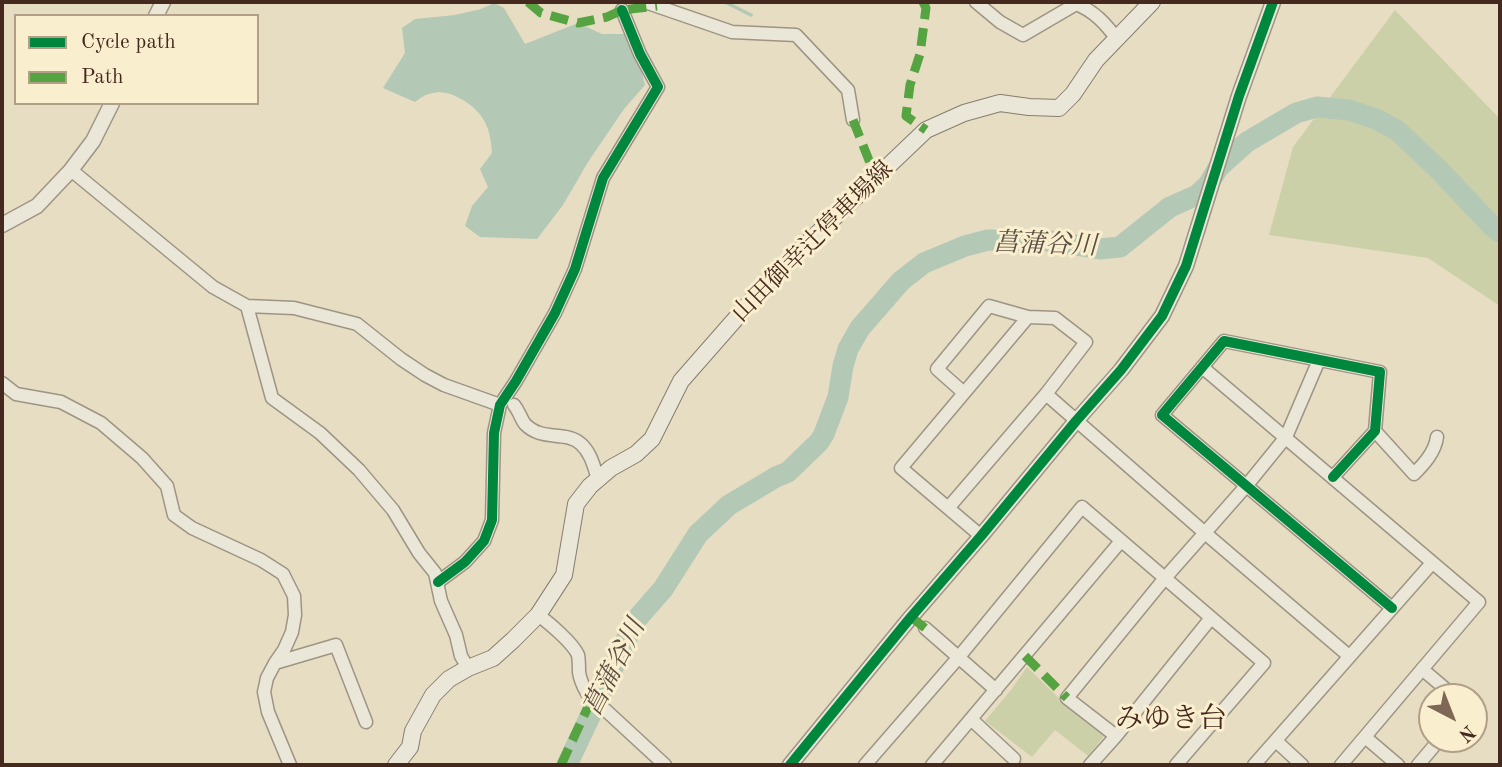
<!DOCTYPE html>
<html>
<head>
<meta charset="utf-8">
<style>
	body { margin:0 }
	#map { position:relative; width:1502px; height:767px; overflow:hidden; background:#e7ddc2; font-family:"Old Standard TT",serif }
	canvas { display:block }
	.frame { position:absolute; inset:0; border:4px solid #45281e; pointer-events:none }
	.legend { position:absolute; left:14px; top:14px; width:245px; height:91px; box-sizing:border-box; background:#f9eece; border:2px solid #b19f88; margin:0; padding:9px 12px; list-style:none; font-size:21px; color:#45281e }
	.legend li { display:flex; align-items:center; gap:14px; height:35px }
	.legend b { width:35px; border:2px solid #b19f88 }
	.north { position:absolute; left:1418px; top:683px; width:70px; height:70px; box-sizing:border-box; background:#f9eece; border:2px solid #b19f88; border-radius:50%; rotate:138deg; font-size:19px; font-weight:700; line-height:28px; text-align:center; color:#45281e }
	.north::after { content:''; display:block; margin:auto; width:24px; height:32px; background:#7e6757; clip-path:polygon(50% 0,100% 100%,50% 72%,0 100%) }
</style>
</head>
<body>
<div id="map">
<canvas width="1502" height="767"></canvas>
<div class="frame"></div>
<ul class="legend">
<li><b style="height:9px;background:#00873e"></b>Cycle path</li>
<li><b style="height:9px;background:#55a341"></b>Path</li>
</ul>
<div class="north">N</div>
</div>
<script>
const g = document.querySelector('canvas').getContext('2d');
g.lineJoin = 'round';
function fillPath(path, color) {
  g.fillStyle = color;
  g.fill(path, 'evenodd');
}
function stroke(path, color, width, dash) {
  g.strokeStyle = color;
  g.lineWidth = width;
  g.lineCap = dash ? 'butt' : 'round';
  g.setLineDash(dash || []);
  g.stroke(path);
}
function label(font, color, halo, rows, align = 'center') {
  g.font = font + ' "Old Standard TT","Noto Serif JP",serif';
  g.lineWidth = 6;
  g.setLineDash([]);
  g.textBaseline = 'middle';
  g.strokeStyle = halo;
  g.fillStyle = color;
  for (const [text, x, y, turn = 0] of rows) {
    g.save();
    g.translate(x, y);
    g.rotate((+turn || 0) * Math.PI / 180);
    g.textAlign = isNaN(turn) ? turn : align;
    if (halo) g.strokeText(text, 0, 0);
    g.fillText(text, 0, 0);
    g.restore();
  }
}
fillPath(new Path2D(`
	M1395 10 1500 119V306L1428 258 1269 235 1293 147Z
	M1027 667 1067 706 1105 735 1088 756 1055 730 1032 757 985 721 1011 690Z`), '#ccd0a8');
fillPath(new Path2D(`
	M494 3 504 8 525 44 578 23 602 34H632L645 85 624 109 588 162 563 205 537 239 480 237 465 226 472 206 488 187 480 169 492 153C491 128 483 111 461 99 451 93 440 90 429 94 424 95 419 99 415 102L383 88 405 53 402 28 415 19 455 15 481 9Z`), '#b3c8b5');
stroke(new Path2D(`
	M725 2 751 15`), '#b3c8b5', 3.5);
stroke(new Path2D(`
	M567 765 635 621 663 589 698 534 729 505 776 477 788 472 819 442 824 434 838 397 843 366 848 349 860 328 901 281 924 263 965 246 988 240 1051 241 1100 249 1120 247 1170 207 1197 195 1208 185 1218 168 1247 142 1296 113 1317 107 1349 110 1376 119 1398 131 1441 172 1492 226 1500 232`), '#b3c8b5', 21);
const minor = new Path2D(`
	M645 2 732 32 796 35 848 90 853 120
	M976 2 1000 22 1023 35 1076 4C1094 11 1105 23 1117 39
	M71 170 213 287 247 306 294 308 357 324 401 359 425 375 444 385 500 405
	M247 306 272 398 320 433 359 470 393 510 419 553 435 573 441 601 456 635 461 656 468 668
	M1202 367 1479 602 1341 765
	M2 383 16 394 61 402 101 423 142 458 167 486 174 515 192 528 261 560 283 574 294 596 295 615 292 632 284 650 275 663 267 678 264 692 268 712 290 765
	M1046 394 1205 533 1349 656
	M514 405C519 411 521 419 525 424 542 442 566 430 581 444 591 453 594 467 598 479
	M1375 431 1414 474C1424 464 1435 452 1437 437
	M1333 477 1375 431 1380 372 1224 341 1162 415 1392 608
	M949 507 1046 394 1086 342 1055 318 1028 317 989 306 937 369 964 393
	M981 536 901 468 1028 317
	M438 582 465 562 484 541 492 520 494 433 500 405 516 381 555 313 575 269 603 178 658 87 640 54 622 10
	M538 615C548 622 573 643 578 655 579 660 579 666 579 672 580 680 583 686 587 693L665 765
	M925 628 996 690
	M275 663 336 645 366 722
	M1422 669 1455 697
	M971 719 1014 759
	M1116 736 1067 698 1165 578 1247 485 1286 437 1319 360
	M1365 737 1398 765
	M1276 741 1302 765
	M865 765 958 658 1082 507 1264 663 1176 765
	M932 765 1121 541
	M1090 765 1116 736 1211 618
	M1254 765 1432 563
	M1418 765 1440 739`);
const tertiary = new Path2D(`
	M156 16 163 2
	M2 225 37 206 71 170 93 141 112 103
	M790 765 911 617 981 536 1076 421 1121 370 1162 316 1186 266 1239 96 1273 2`);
const secondary = new Path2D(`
	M396 765 410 747 413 731 433 695 449 679 468 668 493 658 513 640 538 615 564 575 576 504 590 486 611 468 636 454 652 439 681 381 774 275 926 130 964 113 1000 103 1029 107 1059 108 1073 94 1096 60 1152 2`);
stroke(minor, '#9e9484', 15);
stroke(tertiary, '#9e9484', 17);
stroke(secondary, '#877d6f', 18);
stroke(minor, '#eae6d8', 12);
stroke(tertiary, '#eae6d8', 14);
stroke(secondary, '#eae6d8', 16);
stroke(new Path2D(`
	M528 2 541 13 578 23 607 17 622 10 657 6
	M923 2 926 8 920 54 910 85 906 116 926 130
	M853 120 876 178
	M911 617 925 628
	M1025 656 1067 698
	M561 765 588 707`), '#55a341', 9, [18, 9]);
stroke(new Path2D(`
	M1333 477 1375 431 1380 372 1224 341 1162 415 1392 608
	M438 582 465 562 484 541 492 520 494 433 500 405 516 381 555 313 575 269 603 178 658 87 640 54 622 10
	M790 765 911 617 981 536 1076 421 1121 370 1162 316 1186 266 1239 96 1273 2`), '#00873e', 10);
label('24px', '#45281e', '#f9eece', [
	["山田御幸辻停車場線",813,242,-45]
]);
label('italic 26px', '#5b4e42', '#f9eece', [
	["菖蒲谷川",1045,245,2],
	["菖蒲谷川",615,668,-63]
]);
label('28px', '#45281e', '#f9eece', [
	["みゆき台",1171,720]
]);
</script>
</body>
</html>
